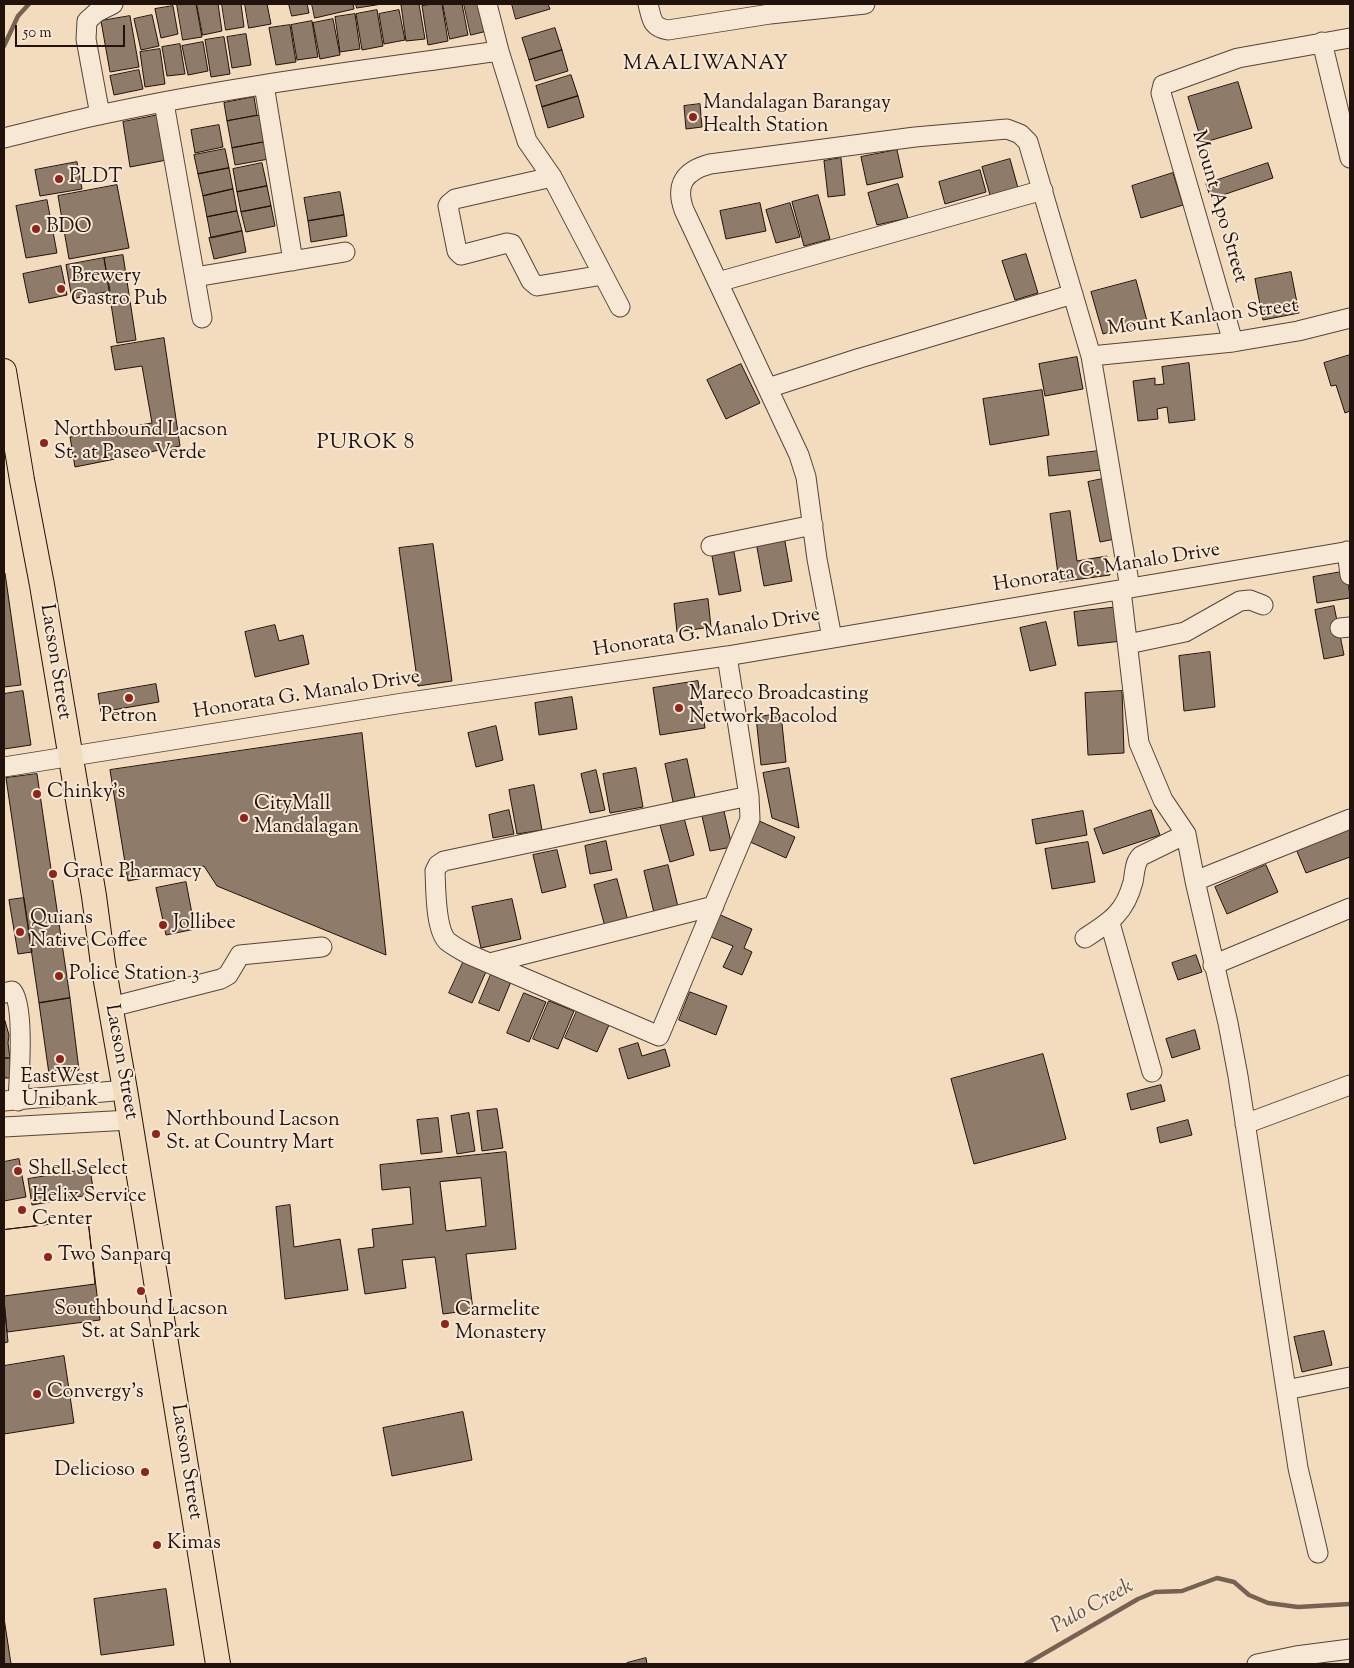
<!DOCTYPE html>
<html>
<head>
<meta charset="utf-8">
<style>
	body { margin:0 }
	#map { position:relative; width:1354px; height:1668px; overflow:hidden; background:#f3dcbe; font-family:"Sorts Mill Goudy",serif }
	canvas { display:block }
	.frame { position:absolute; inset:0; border:5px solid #22120c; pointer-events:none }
	.scale { position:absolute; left:15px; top:25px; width:110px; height:22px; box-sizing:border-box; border:2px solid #22120c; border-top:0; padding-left:6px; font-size:15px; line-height:18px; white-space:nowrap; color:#22120c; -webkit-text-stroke:4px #f7e8d5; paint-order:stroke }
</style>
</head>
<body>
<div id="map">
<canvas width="1354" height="1668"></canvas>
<div class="frame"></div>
<div class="scale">50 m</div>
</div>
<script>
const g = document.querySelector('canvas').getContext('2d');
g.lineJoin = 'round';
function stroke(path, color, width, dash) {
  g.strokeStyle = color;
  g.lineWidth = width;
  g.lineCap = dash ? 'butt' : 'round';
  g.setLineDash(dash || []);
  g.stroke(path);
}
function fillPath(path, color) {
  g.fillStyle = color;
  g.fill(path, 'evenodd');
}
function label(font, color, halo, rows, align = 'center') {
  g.font = font + ' "Sorts Mill Goudy",serif';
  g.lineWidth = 4;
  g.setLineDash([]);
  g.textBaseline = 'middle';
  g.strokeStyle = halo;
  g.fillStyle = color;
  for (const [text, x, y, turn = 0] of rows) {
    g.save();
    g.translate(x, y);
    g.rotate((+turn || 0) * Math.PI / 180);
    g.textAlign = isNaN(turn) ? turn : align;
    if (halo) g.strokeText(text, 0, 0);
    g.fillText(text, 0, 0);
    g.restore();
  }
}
stroke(new Path2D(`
	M4 46 18 16 29 4
	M1026 1664 1138 1599 1155 1592 1182 1591 1217 1578 1234 1582 1249 1595 1268 1603 1298 1607 1350 1604`), '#756252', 4.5);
const building = new Path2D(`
	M177 4H196L202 37 183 40Z
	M197 4H218L222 31 203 35Z
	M222 4H241L244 27 226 30Z
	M245 4H267L271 24 249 28Z
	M289 4H307L309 13 292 16Z
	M312 4H353L354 9 315 18Z
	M356 4H382L357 8Z
	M410 4H419L425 39 406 41 401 5Z
	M433 4H442L448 41 428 45 422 6Z
	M443 4H462L468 35 450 39Z
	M464 4H486L491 30 471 35Z
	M512 4H548L550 9 516 19Z
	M173 6 178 34 161 38 155 9Z
	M377 10 383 46 362 50 356 14Z
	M399 10 405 40 384 44 379 14Z
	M355 14 360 49 340 52 335 17Z
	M152 15 159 46 141 50 134 19Z
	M130 16 139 67 110 72 101 21Z
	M333 19 340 55 320 59 313 23Z
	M312 21 318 57 297 60 291 25Z
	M290 25 296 62 276 65 269 28Z
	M555 28 562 50 529 60 522 38Z
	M246 34 251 65 232 68 227 37Z
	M224 37 230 74 211 77 205 40Z
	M203 42 208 71 188 75 182 46Z
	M180 44 185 74 167 76 162 47Z
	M160 49 165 84 145 87 140 52Z
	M562 50 568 71 535 81 529 60Z
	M139 70 143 89 114 95 110 76Z
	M571 75 578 96 542 107 536 86Z
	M1238 82 1252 128 1202 143 1188 97Z
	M578 96 584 117 548 128 542 107Z
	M254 97 257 115 227 121 224 103Z
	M700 104 702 127 686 129 684 106Z
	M164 114 172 159 130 167 123 122Z
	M263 115 268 141 232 148 227 121Z
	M219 125 223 147 195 153 191 130Z
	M266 142 269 159 235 165 232 148Z
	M225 149 229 168 198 174 194 155Z
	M897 150 903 177 867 185 861 157Z
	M841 158 845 195 828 197 824 161Z
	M1010 159 1018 188 990 195 982 167Z
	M77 162 82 189 40 196 35 170Z
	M262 163 267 186 237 192 233 169Z
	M1268 163 1273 178 1211 199 1206 184Z
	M229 168 233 189 203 196 198 174Z
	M980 170 986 192 945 204 939 182Z
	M1173 173 1183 205 1141 218 1132 186Z
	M898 184 908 218 877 225 868 193Z
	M117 185 129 248 69 259 58 196Z
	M267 186 271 206 241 212 237 192Z
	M233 189 237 211 207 217 203 196Z
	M340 192 344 215 308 221 304 198Z
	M818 195 830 239 804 246 792 202Z
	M47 200 57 253 26 258 16 206Z
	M760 203 766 231 726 239 720 211Z
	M790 203 800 237 776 243 766 210Z
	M271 206 275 226 246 232 241 212Z
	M237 211 242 231 211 238 207 217Z
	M344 215 347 236 311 242 308 221Z
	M242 231 246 252 214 259 209 238Z
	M1026 254 1038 293 1015 300 1002 261Z
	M123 255 136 340 117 343 104 258Z
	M104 258 110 291 72 299 66 265Z
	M61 266 67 295 29 303 23 274Z
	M1291 272 1299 313 1263 320 1255 279Z
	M1136 280 1147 321 1103 334 1091 292Z
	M164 338 180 446 75 467 70 437 152 423 142 366 115 370 111 347Z
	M1350 355V411L1345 413 1336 385 1331 386 1324 363Z
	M1077 357 1083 389 1045 396 1039 364Z
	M1189 363 1195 420 1169 423 1167 407 1157 409 1158 419 1138 421 1133 381 1155 378V385L1164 384 1162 367Z
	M741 364 760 403 726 419 707 380Z
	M1042 390 1049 435 990 445 983 399Z
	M1099 451 1101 470 1049 476 1047 457Z
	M1107 478 1120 538 1100 542 1088 482Z
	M1070 511 1077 561 1107 556 1110 575 1059 582 1050 514Z
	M784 536 792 581 764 586 756 542Z
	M433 544 452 681 418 686 399 548Z
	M734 552 741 591 719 595 712 556Z
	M1347 571 1350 598 1317 603 1313 577Z
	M4 573H5L21 685 4 687Z
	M708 599 711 627 677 632 674 604Z
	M1334 606 1344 655 1324 659 1315 610Z
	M1119 607 1122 641 1078 646 1074 612Z
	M1046 622 1056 665 1030 671 1020 628Z
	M275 625 279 641 303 635 309 664 255 677 245 632Z
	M1210 652 1215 707 1184 711 1179 656Z
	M698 681 705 728 660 735 653 688Z
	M156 684 159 702 101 712 98 694Z
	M23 691 31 745 4 749V694Z
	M1122 691 1124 753 1088 755 1085 693Z
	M572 697 577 729 539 735 535 703Z
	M781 714 786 762 761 765 756 717Z
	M496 726 503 760 476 767 468 733Z
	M362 733 386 955 217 886 204 866 128 881 110 770Z
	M687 759 695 797 673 802 665 764Z
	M636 768 643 807 610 813 603 774Z
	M789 768 799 828 772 818 763 773Z
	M596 770 605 810 590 813 581 774Z
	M37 774 70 998 39 1003 6 778Z
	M534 785 542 830 517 834 509 790Z
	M509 810 514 834 493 838 489 815Z
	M1151 810 1160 835 1103 854 1094 829Z
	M724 811 732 847 710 851 702 816Z
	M1083 811 1087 835 1036 844 1032 820Z
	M684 818 694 855 670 862 660 825Z
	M757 820 795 837 786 858 748 841Z
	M1350 828V857L1306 873 1296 849Z
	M606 841 612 870 590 874 585 846Z
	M1088 842 1095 882 1052 889 1045 849Z
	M557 850 566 887 542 893 533 855Z
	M668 865 679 911 655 917 644 871Z
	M1266 865 1278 892 1227 914 1215 887Z
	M617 879 628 921 605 927 594 885Z
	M186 882 195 929 166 935 156 888Z
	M24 898 32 952 18 954 9 900Z
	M512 899 521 939 481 948 472 907Z
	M716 913 752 929 744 948 752 952 742 975 723 967 733 946 706 935Z
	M467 954 489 965 472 1003 449 993Z
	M1196 955 1202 972 1178 980 1172 963Z
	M492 972 512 979 499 1011 479 1003Z
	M690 992 727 1006 716 1035 679 1020Z
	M524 993 546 1002 529 1042 507 1033Z
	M70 998 79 1070 49 1074 39 1003Z
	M549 1001 574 1011 558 1049 533 1039Z
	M577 1011 609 1025 597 1052 565 1038Z
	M5 1021 9 1035 8 1043 10 1058H4Z
	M1195 1030 1200 1049 1172 1058 1166 1039Z
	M638 1043 642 1056 665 1049 670 1066 628 1079 619 1049Z
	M1043 1054 1066 1139 974 1164 951 1079Z
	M4 1058H10L11 1078H4Z
	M1161 1085 1165 1101 1131 1110 1127 1094Z
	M497 1109 503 1148 482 1151 477 1111Z
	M469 1113 475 1151 457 1154 451 1116Z
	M438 1118 442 1152 421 1154 417 1120Z
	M1188 1120 1192 1135 1160 1143 1157 1128Z
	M506 1152 516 1249 466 1254 473 1310 443 1314 435 1257 402 1260 406 1288 365 1294 358 1249 374 1247 372 1229 413 1224 410 1187 382 1190 380 1165ZM481 1178 486 1226 446 1231 440 1182Z
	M19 1159 26 1197 4 1201V1162Z
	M90 1169 94 1194 32 1205 28 1179Z
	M290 1205 294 1247 340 1239 348 1290 285 1299 276 1207Z
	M88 1220 100 1320 7 1332 4 1299V1230Z
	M88 1220 95 1284 4 1296V1230Z
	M4 1302 8 1342 4 1343Z
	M1324 1331 1332 1365 1302 1372 1294 1337Z
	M64 1356 74 1423 4 1434V1366Z
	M463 1412 472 1460 392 1476 383 1428Z
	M166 1589 174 1645 101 1655 94 1599Z
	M4 1618 11 1664H4Z
	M646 1658 647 1664H627V1663Z`);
fillPath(building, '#8f7b69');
stroke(building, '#22120c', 1);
const minor = new Path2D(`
	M487 4 499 51 527 141 552 177 620 307
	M648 4C652 19 651 27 668 30L770 14 865 4
	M1322 42 1350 158
	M264 85 293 261
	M164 103 202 318
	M100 115 86 39 87 21 97 12 113 4
	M4 138C36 130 67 122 99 115 231 86 366 70 499 51
	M552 177 455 199 449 204 448 206 457 251 461 255 507 243 512 244 531 281 537 286 603 275
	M195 277 345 252
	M718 282 1043 190
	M1233 342 1161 93 1163 85 1238 58 1350 38
	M1091 356 1233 342 1298 331 1350 318
	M768 388 860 358 1073 294
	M711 546 813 525
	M1347 551 1350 575
	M1121 590 1139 743 1163 800 1186 834 1195 881
	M1340 628 1350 627
	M832 638 817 559 806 477 799 455 684 210C675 185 684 171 710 164L915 137 1007 129 1020 134 1028 142 1091 356 1130 588
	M1128 644 1185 632 1240 601 1250 600 1263 605
	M727 656 749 796 750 819 659 1036 468 954C461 950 453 946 447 941 435 928 436 889 435 871L438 865 444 861 749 796
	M4 767 403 703 727 656 1350 551
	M1110 923 1152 1072
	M1085 938C1110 922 1125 913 1133 882 1135 873 1134 863 1141 856L1186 834
	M490 963 714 906
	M1213 965 1350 908
	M4 993 12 991C25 1004 19 1080 18 1101
	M111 1007 221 979 228 975 240 955 322 947
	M4 1101 125 1090
	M1245 1124 1350 1085
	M4 1127 130 1120
	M1286 1390 1350 1377
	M1318 1553 1298 1468 1238 1076 1228 1023 1195 881 1350 819
	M1257 1664 1296 1656 1350 1649`);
const major = new Path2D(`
	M4 371 22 480 42 585 94 896 103 964 125 1090 218 1664`);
stroke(minor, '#564438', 21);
stroke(major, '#22120c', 26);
stroke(minor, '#f7e8d5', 19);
stroke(major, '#f3dcbe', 24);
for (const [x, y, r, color] of [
	[693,117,5,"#8f2418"],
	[59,179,5,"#8f2418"],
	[36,229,5,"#8f2418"],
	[61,289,5,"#8f2418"],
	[44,443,5,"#8f2418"],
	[129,698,5,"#8f2418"],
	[679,708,5,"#8f2418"],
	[37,794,5,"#8f2418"],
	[244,818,5,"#8f2418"],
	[53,874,5,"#8f2418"],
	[163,925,5,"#8f2418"],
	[20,932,5,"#8f2418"],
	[59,976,5,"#8f2418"],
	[60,1059,5,"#8f2418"],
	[156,1134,5,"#8f2418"],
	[18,1171,5,"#8f2418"],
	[22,1210,5,"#8f2418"],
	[48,1257,5,"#8f2418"],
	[141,1291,5,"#8f2418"],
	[445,1324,5,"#8f2418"],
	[37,1394,5,"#8f2418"],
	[145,1472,5,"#8f2418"],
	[157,1545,5,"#8f2418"]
]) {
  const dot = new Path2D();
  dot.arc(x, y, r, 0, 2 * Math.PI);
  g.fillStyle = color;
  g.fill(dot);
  stroke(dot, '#f7e8d5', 2);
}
label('20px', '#22120c', '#f7e8d5', [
	["Mandalagan Barangay",703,105],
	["Health Station",703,128],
	["PLDT",69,179],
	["BDO",46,229],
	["Brewery",71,278],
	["Gastro Pub",71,301],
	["Northbound Lacson",54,432],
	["St. at Paseo Verde",54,455],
	["Mareco Broadcasting",689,696],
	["Network Bacolod",689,719],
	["Petron",129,718,"center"],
	["Chinky's",47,794],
	["CityMall",254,806],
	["Mandalagan",254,829],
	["Grace Pharmacy",63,874],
	["Quians",30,920],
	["Native Coffee",30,943],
	["Jollibee",173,925],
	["Police Station 3",69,976],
	["EastWest",60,1079,"center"],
	["Unibank",60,1102,"center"],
	["Northbound Lacson",166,1122],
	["St. at Country Mart",166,1145],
	["Shell Select",28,1171],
	["Helix Service",32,1198],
	["Center",32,1221],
	["Two Sanparq",58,1257],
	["Southbound Lacson",141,1311,"center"],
	["St. at SanPark",141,1334,"center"],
	["Carmelite",455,1312],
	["Monastery",455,1335],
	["Convergy's",47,1394],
	["Delicioso",135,1472,"right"],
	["Kimas",167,1545]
], 'left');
label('20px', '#22120c', '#f7e8d5', [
	["Mount Apo Street",1218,207,74],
	["Mount Kanlaon Street",1203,319,-7],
	["Honorata G. Manalo Drive",1107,569,-9],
	["Honorata G. Manalo Drive",707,634,-9],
	["Lacson Street",54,662,81],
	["Honorata G. Manalo Drive",307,696,-9],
	["Lacson Street",120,1062,80],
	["Lacson Street",185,1462,81]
]);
g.letterSpacing = '1px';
label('21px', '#22120c', '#f7e8d5', [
	["MAALIWANAY",706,65],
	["PUROK 8",366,444]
]);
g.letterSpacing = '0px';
label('italic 21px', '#604e41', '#f7e8d5', [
	["Pulo Creek",1093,1608,-29]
]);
</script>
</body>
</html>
